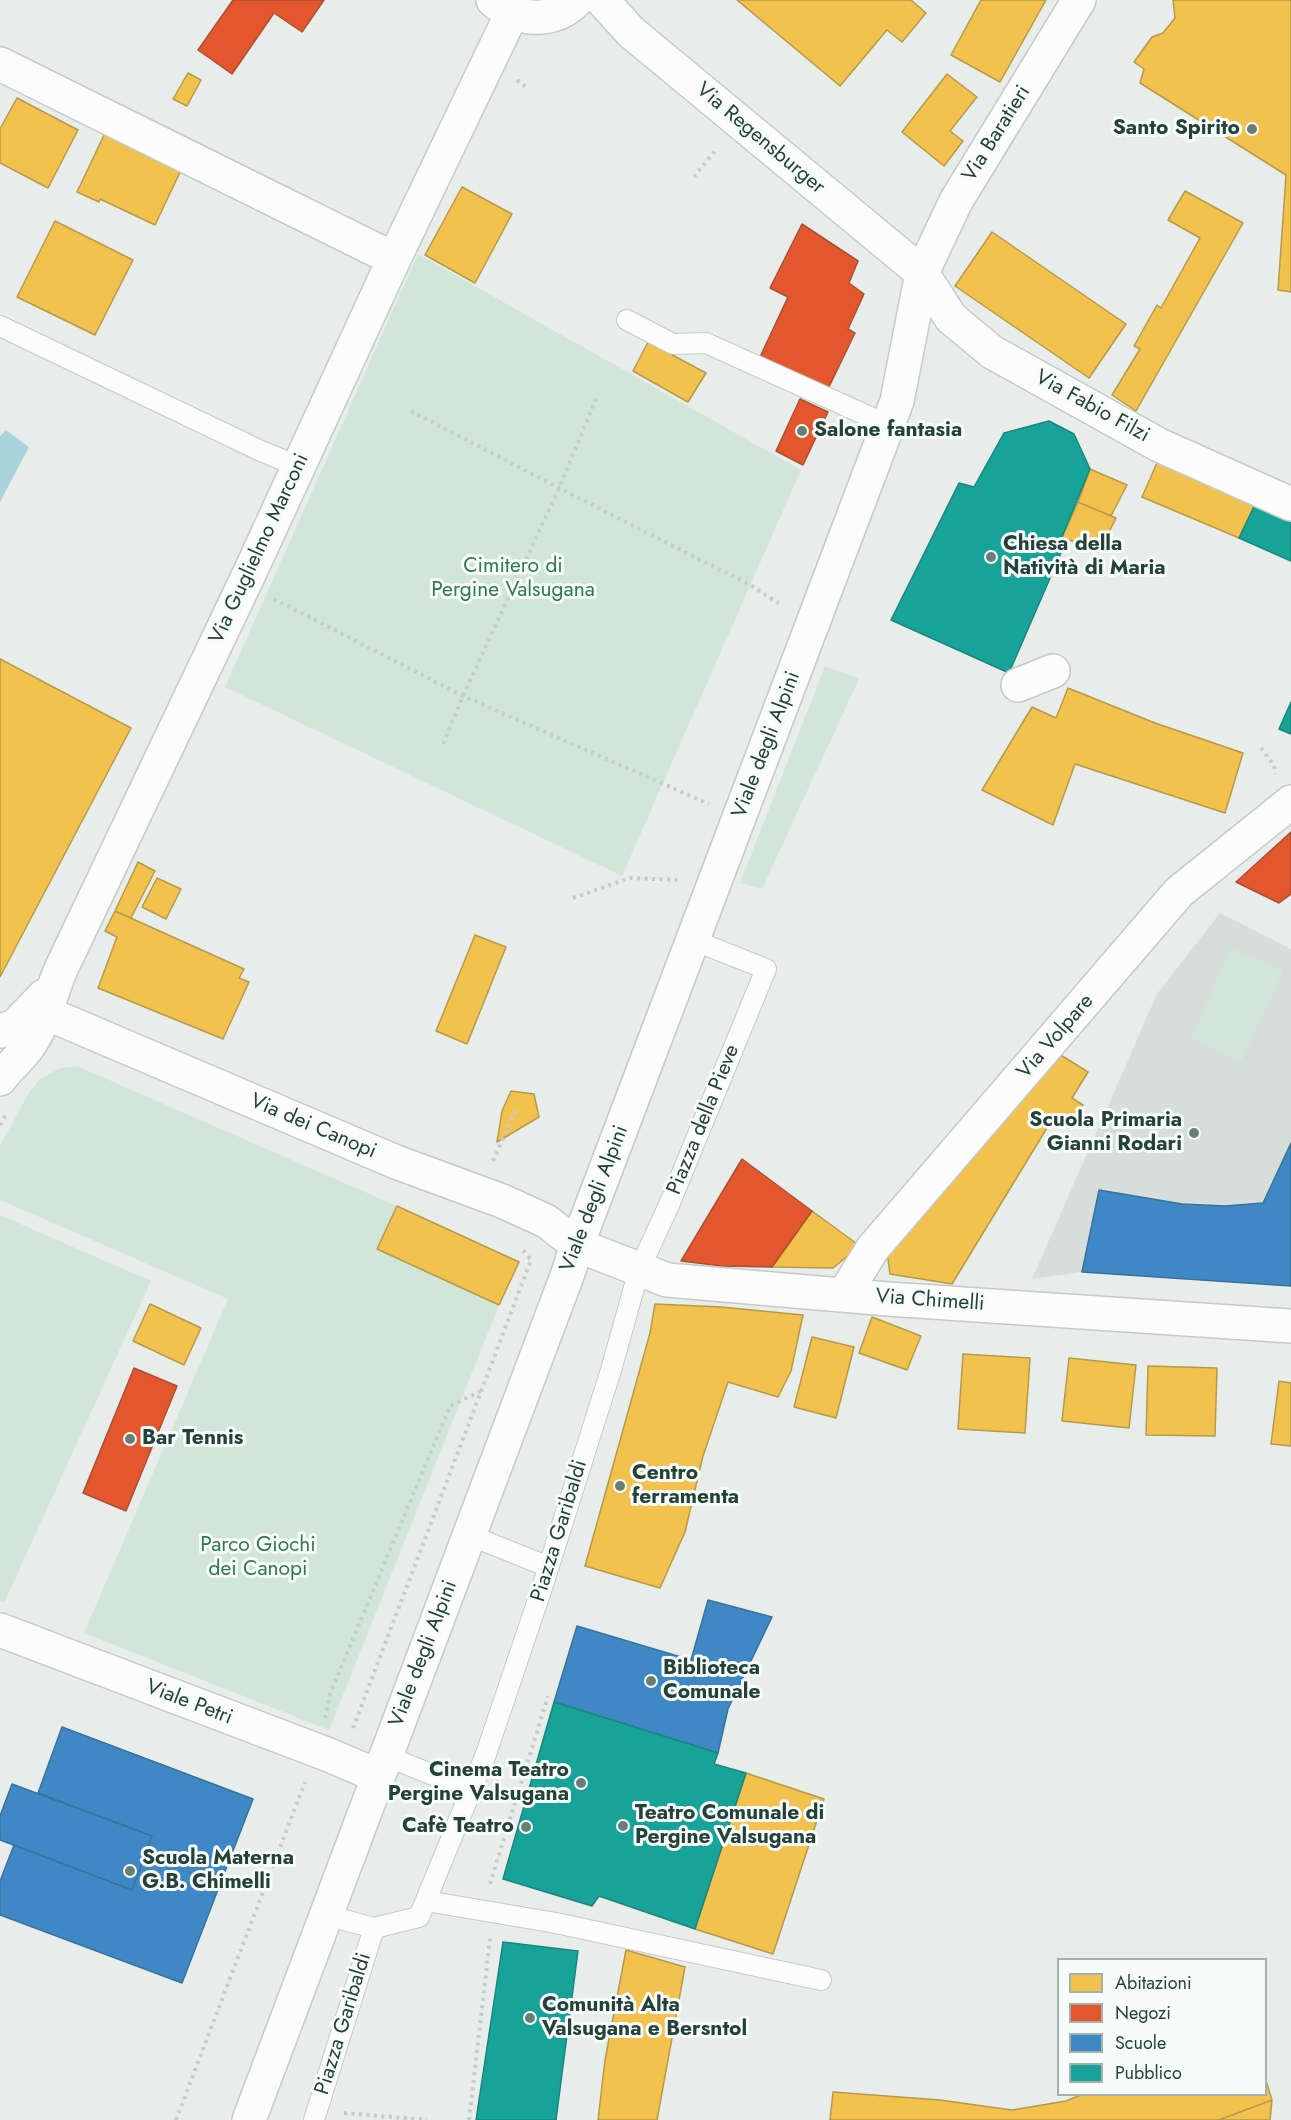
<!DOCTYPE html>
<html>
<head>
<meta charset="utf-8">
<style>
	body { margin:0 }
	#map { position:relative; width:1291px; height:2120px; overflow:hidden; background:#e8edeb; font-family:Jost,sans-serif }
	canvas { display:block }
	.legend { position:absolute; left:1057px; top:1958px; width:210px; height:138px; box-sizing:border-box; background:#f7fbf9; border:2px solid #a3b1ad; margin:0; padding:8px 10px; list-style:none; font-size:18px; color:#24423a }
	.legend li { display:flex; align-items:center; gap:12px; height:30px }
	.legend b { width:30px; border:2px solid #a3b1ad }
</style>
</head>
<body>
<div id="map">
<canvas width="1291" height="2120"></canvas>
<ul class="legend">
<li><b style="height:16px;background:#f2c14e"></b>Abitazioni</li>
<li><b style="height:16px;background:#e4572e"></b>Negozi</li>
<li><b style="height:16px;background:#3f88c5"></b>Scuole</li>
<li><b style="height:16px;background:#17a398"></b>Pubblico</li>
</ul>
</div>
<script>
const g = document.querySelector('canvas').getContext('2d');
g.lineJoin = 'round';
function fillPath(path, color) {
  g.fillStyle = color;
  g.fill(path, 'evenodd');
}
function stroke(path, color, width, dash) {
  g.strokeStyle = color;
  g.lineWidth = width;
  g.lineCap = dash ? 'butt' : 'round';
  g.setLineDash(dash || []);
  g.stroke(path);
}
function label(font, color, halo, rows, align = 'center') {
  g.font = font + ' Jost,sans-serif';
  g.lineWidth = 6;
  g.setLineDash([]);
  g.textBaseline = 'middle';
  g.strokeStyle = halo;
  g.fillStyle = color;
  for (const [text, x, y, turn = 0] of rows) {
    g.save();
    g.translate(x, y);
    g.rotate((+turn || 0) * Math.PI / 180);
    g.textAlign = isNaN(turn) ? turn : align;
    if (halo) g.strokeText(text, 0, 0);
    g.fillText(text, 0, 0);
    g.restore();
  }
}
fillPath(new Path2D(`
	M1220 913 1291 949V1286L1082 1272 1032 1279 1157 994Z`), '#d6dedb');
fillPath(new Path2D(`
	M418 254 801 470 622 876 225 687Z
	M825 666 859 679 762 889 740 883Z
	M1231 948 1283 971 1242 1061 1191 1038Z
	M77 1066 397 1206 377 1249 499 1305 329 1730 84 1633 228 1299 0 1200V1146L28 1094 40 1079 60 1068Z
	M0 1215 151 1281 4 1603 0 1601Z`), '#d1e6d8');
fillPath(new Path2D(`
	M6 430 29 447 0 502V436Z`), '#a9d4db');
const homes = new Path2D(`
	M737 0H911L926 13 902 42 887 30 840 86Z
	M981 0H1046L1000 82 951 55Z
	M1173 0H1291V292L1278 290 1286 175 1140 83 1144 69 1134 62 1152 37 1163 33 1175 18Z
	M188 73 201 80 187 106 173 99Z
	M947 74 977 97 950 131 963 141 944 166 902 132Z
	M17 98 78 130 48 188 0 163V129Z
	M106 131 183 166 155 225 100 199 99 202 77 192Z
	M462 187 512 214 475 283 425 255Z
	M1185 191 1243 223 1136 411 1112 395 1140 349 1134 346 1157 305 1161 308 1200 238 1168 220Z
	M55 221 133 260 95 335 17 297Z
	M992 232 1126 324 1089 378 955 286Z
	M648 342 706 373 688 402 633 371Z
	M1160 456 1259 496 1239 538 1142 497Z
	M1090 469 1127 485 1111 516 1078 502Z
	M1078 502 1116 518 1099 552 1062 537Z
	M0 659 131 728 0 977Z
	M1068 688 1155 723 1243 753 1225 813 1075 764 1053 825 982 790 1032 707 1056 718Z
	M138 862 155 871 131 918 115 911Z
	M157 878 181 889 166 919 142 907Z
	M115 911 244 969 239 978 249 982 223 1039 98 988 117 937 105 931Z
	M475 935 506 947 467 1044 436 1031Z
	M1059 1054 1088 1072 1072 1098 1083 1105 1069 1128 1053 1118 952 1284 890 1274 887 1252Z
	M511 1091 534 1094 539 1117 497 1142 502 1111Z
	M397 1206 519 1262 499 1305 377 1249Z
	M812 1211 860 1246 833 1268 772 1267Z
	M150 1304 201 1328 184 1365 133 1341Z
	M655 1304 721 1307 803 1315 791 1371 778 1397 728 1382 703 1456 685 1532 660 1588 585 1566 650 1333Z
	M872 1317 921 1336 907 1370 859 1353Z
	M812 1337 854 1347 836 1418 794 1407Z
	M963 1354 1030 1358 1025 1433 958 1429Z
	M1069 1358 1136 1365 1129 1428 1062 1421Z
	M1148 1366 1217 1368 1215 1436 1146 1435Z
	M1279 1381 1291 1383V1446L1271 1444Z
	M746 1773 824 1799 773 1954 695 1929Z
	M626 1950 685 1967 657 2120H598L605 2060Z
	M1266 2081 1272 2100 1219 2120H830L833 2092 940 2100 1012 2110 1066 2101 1083 2094H1266Z
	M1272 2100 1270 2120H1219Z`);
fillPath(homes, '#f2c14e');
stroke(homes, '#b49b48', 1.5);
const shops = new Path2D(`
	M233 0H324L302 32 274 13 232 74 198 50Z
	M802 224 858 261 849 283 864 294 848 329 855 333 828 389 760 357 788 297 770 288Z
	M800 399 828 412 803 465 776 451Z
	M1291 832V894L1279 903 1236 882Z
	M742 1159 812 1211 772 1267 722 1266 681 1261Z
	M134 1368 177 1386 126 1511 83 1493Z`);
fillPath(shops, '#e4572e');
stroke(shops, '#aa5132', 1.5);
const schools = new Path2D(`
	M1291 1143V1286L1082 1272 1099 1190 1182 1204 1225 1206 1263 1203Z
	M708 1600 772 1617 728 1709 718 1753 554 1702 577 1626 691 1660Z
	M62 1727 253 1799 182 1983 0 1915V1881L14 1845 132 1890 152 1836 38 1793Z
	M12 1784 152 1836 132 1890 0 1840V1816Z`);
fillPath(schools, '#3f88c5');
stroke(schools, '#37739b', 1.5);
const public = new Path2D(`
	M1049 421 1074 434 1090 469 1062 537 1067 539 1009 673 891 620 959 483 974 487 1004 433Z
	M1259 496 1291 514V561L1239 538Z
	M1291 702V734L1279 729Z
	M554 1702 718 1753 714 1764 746 1773 695 1929 599 1896 592 1906 503 1879Z
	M503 1942 578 1951 556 2120H476Z`);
fillPath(public, '#17a398');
stroke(public, '#1b867c', 1.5);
const lane = new Path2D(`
	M627 320 673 344 706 343 888 425
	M0 326 261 451 300 467
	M469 1535 549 1567
	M386 1756 473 1791
	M426 1901 556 1923 821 1980
	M374 1928 419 1917 486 1754 541 1591 611 1370 639 1270 669 1205 766 969 693 940
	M314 2120 374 1928 326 1915`);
const street = new Path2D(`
	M0 64 394 259
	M922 273 951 318 992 352 1159 445 1291 504
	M1018 685 1053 671
	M46 1013 396 1162 502 1201 546 1221 577 1245 667 1280 888 1299 1291 1326
	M0 1031 15 1026 44 996
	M0 1079C9 1067 20 1058 28 1047 45 1024 50 994 61 969L251 570 394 259 512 13
	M844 1295 873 1248 1179 892 1291 802
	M0 1630 329 1755 378 1776`);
const secondary = new Path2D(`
	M493 0C518 22 553 24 577 0
	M602 0 631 32 922 273
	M249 2120 568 1273 577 1245 897 401 922 273 956 201 1079 0`);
stroke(lane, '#c5cac8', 22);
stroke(street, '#c5cac8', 36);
stroke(secondary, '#c3cbc8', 36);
stroke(new Path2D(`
	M517 80 526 87
	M694 177 717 148
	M411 411 559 488 750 585 783 606
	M274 599 463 696 709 804
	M443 744 463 696 559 488 596 399
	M1261 748 1274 765 1275 774
	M573 898 630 878 680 880
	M0 1125 7 1112
	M493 1161 516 1110
	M325 1718 330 1694 450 1406 481 1391
	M353 1728 531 1260 522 1249
	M490 1884 548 1696
	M344 2113 427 2120
	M176 2120 305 1782
	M469 2120 490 1939`), '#c3ccca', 4, [3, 4.5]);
stroke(lane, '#fcfcfc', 20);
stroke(street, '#fcfcfc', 33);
stroke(secondary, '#fcfcfc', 33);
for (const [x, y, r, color] of [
	[1252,129,6,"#697e78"],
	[802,431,6,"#697e78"],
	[991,557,6,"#697e78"],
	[1194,1133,6,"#697e78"],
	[130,1439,6,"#697e78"],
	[620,1486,6,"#697e78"],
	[651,1681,6,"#697e78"],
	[581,1783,6,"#697e78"],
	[623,1826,6,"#697e78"],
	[526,1827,6,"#697e78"],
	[130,1871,6,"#697e78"],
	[530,2018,6,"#697e78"]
]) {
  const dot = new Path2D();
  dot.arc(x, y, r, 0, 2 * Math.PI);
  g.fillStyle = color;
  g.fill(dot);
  stroke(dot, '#f7fbf9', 2);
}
label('bold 21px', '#24423a', '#f7fbf9', [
	["Santo Spirito",1240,129,"right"],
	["Salone fantasia",814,431],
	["Chiesa della",1003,545],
	["Natività di Maria",1003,569],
	["Scuola Primaria",1182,1121,"right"],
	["Gianni Rodari",1182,1145,"right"],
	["Bar Tennis",142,1439],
	["Centro",632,1474],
	["ferramenta",632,1498],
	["Biblioteca",663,1669],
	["Comunale",663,1693],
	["Cinema Teatro",569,1771,"right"],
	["Pergine Valsugana",569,1795,"right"],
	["Teatro Comunale di",635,1814],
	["Pergine Valsugana",635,1838],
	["Cafè Teatro",514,1827,"right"],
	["Scuola Materna",142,1859],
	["G.B. Chimelli",142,1883],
	["Comunità Alta",542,2006],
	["Valsugana e Bersntol",542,2030]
], 'left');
label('21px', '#24423a', '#f7fbf9', [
	["Via Baratieri",997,134,-58],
	["Via Regensburger",760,139,40],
	["Via Fabio Filzi",1092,407,29],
	["Via Guglielmo Marconi",260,549,-65],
	["Viale degli Alpini",767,745,-69],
	["Via Volpare",1056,1037,-49],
	["Piazza della Pieve",704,1120,-68],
	["Via dei Canopi",313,1127,23],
	["Viale degli Alpini",595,1199,-69],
	["Via Chimelli",930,1301,4],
	["Piazza Garibaldi",560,1531,-73],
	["Viale degli Alpini",424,1654,-69],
	["Viale Petri",189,1703,21],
	["Piazza Garibaldi",344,2024,-73]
]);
label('21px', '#2d7a4b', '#f7fbf9', [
	["Cimitero di",513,567],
	["Pergine Valsugana",513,591],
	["Parco Giochi",258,1546],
	["dei Canopi",258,1570]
]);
</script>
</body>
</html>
